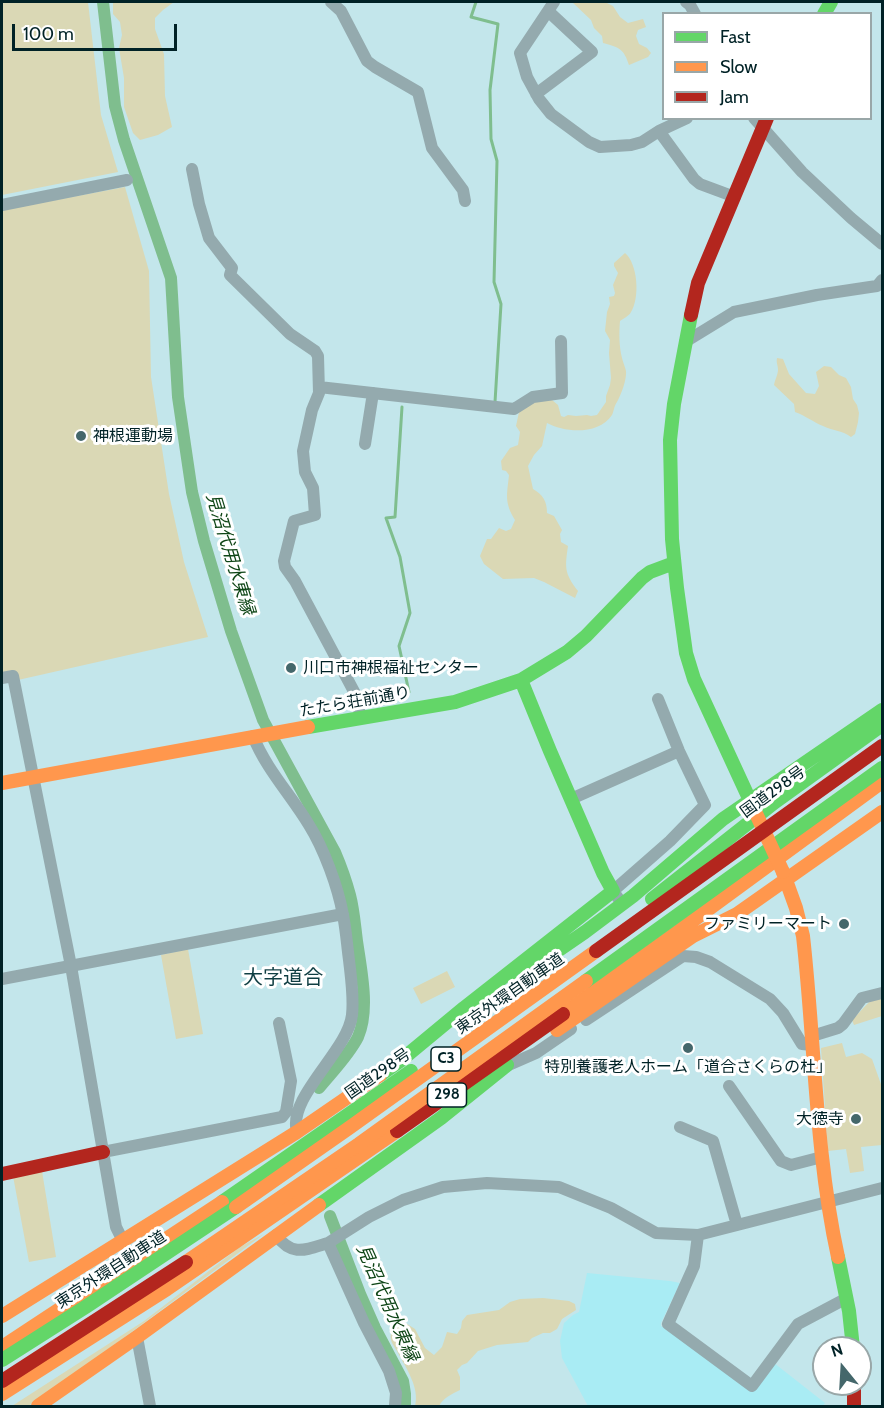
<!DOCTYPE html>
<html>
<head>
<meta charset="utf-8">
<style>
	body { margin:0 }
	#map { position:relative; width:884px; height:1408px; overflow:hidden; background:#c3e6eb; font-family:Cabin,sans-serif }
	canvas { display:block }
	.frame { position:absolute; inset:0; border:3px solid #002226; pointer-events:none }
	.legend { position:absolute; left:662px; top:12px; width:210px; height:108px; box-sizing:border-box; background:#fff; border:2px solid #99a7a8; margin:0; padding:8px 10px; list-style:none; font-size:18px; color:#002226 }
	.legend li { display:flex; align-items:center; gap:12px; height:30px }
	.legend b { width:30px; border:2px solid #99a7a8 }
	.north { position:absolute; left:812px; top:1336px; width:60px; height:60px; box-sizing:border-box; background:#fff; border:2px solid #99a7a8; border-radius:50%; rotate:342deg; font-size:16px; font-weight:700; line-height:24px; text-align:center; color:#002226 }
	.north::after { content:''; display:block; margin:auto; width:21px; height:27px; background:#44676b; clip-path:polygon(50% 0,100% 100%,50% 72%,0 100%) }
	.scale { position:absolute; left:12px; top:24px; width:165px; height:27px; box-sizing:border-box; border:3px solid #002226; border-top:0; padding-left:8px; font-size:18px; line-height:21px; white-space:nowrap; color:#002226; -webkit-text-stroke:4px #fff; paint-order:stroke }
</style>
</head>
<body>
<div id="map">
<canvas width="884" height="1408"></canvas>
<div class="frame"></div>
<ul class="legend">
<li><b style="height:8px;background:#63d668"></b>Fast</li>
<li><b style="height:8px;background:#ff974d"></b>Slow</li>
<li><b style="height:8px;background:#b3261e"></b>Jam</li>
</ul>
<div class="north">N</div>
<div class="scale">100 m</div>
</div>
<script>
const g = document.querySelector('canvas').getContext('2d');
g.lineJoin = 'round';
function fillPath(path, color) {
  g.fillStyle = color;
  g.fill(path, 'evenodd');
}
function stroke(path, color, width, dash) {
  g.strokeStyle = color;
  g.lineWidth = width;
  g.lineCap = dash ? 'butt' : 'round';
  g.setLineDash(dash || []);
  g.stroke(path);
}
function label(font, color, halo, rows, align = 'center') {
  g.font = font + ' Cabin,"Noto Sans JP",sans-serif';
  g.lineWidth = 6;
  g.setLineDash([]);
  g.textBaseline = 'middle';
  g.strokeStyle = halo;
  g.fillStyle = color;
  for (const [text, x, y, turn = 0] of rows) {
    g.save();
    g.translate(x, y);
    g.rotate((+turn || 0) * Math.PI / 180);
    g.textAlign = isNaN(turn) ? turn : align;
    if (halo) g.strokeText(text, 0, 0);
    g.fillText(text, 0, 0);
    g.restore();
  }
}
fillPath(new Path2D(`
	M587 1273 670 1281 680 1283 661 1323V1326L752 1389 774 1363 825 1403 823 1406H588L562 1358 560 1341 564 1323 573 1315 579 1312Z`), '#a9ecf4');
fillPath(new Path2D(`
	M2 2H88L101 115 118 172 2 195Z
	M113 2H174L163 10 155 18V29L164 54 165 96 172 127 158 135 140 140 133 133 124 107V78L119 48 122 35 120 22 113 14Z
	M572 2H605L613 6 620 17 628 23 643 19 646 27 638 30 636 36 639 44 647 48 651 53 648 57 629 65C624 49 619 47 603 43L602 36 594 28 591 20Z
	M125 187 149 271 151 377 169 494 184 562 208 637 18 680 16 671 2 673V210Z
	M625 253C638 264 640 298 631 312 629 316 624 318 620 321 619 333 619 346 622 358 623 362 625 367 626 371 627 379 621 395 617 402 614 406 614 411 612 415 599 435 565 433 547 423L542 446 534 455 528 466 533 489C543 495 547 501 547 513L554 516 562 530 560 534 561 542 568 546C565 567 564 573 578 591L575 598 544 582 534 578 503 579 484 564 480 556 487 539H491L499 528 506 531 511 529 515 520C504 502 507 495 509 475L506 471 502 470 501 461 510 448 518 445 520 432 516 426 519 412 533 402 552 400 558 405 561 416 564 417 568 415 576 416 587 415 591 416 597 415 606 402V396L610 385 611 378 609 353 610 340 605 331 607 312 610 304 609 297 614 296 615 293 613 285 618 273 614 266V263Z
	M777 358 783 359 789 374 806 393 815 394 819 386 816 372 824 366 831 367 839 375 846 378 851 387 853 399 857 405 859 413 858 422 855 434 851 437C842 430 832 431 823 426 813 422 806 416 795 412L794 404 774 385C775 380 778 374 778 370 778 365 776 363 777 358Z
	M188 949 203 1034 176 1039 161 955Z
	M447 971 455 987 421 1004 413 988Z
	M882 997V1016L854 1025 852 1020 871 1000Z
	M842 1043 846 1057 862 1053 872 1059 882 1087V1145L861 1147 864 1171 850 1173 846 1149 828 1151 821 1048Z
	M42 1171 56 1257 29 1262 13 1176Z
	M264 1234 49 1393 28 1406H12L144 1321 240 1247Z
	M543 1298 569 1301 575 1304 576 1310 562 1319 557 1329 550 1333H543L532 1338 528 1342 497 1345 478 1351 467 1363 462 1365 457 1370 460 1377V1390C452 1394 443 1398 439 1406H415C420 1388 406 1368 398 1353 396 1349 392 1344 391 1340 389 1332 395 1323 401 1320L415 1329 425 1348 434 1355 442 1347 447 1332 457 1334 461 1328 462 1321 467 1315 499 1310 510 1302 520 1299Z`), '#dad8b5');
stroke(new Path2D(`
	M476 2 471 17 498 24 490 90 491 139 497 161 494 282 501 304 495 402
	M402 407 395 517 386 518 400 557 410 613 399 646 409 692`), '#7fbe8e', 3);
stroke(new Path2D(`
	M103 2 115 106 124 140 171 278 178 397 192 492 204 541 231 631 263 720 335 852C341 866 346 880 350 895 354 910 355 926 357 941 361 969 370 1010 358 1037 349 1055 332 1072 319 1088
	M330 1216 360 1294 375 1328 403 1381 405 1394V1406`), '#7fbe8e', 12);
stroke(new Path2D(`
	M331 2 341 11 367 61 375 67 418 92 432 148 463 190 465 201
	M554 2 520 53 527 77 539 99 551 114 589 142 600 147 631 145 642 142 659 131 694 179 700 184 735 197
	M686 2 690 5 695 14
	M536 94 592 52 548 11
	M754 118 802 172 851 218 882 244
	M659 131 687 118
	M192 169 199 204 209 238 232 268 230 275 290 334 315 351 318 356 319 393 312 410 303 451 305 472 313 488 315 515 294 521 284 561 285 567 295 581 358 699 360 718
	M2 205 127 180
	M685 342 734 312 817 295 870 287 877 286 882 280
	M319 387 514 409 533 397 562 393 561 341
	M365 444 373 393
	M2 678 13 676 71 966 116 1227 123 1241
	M253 736C266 769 291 795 309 825 324 849 338 887 343 915 346 930 347 945 349 960 351 978 354 997 352 1015 348 1051 287 1097 297 1132
	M571 799 679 751
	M618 898 613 891 670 841 705 805 679 751 658 699
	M2 979 343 914
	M586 1020 683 956 696 957 710 962 770 999 783 1013 802 1044 812 1045
	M812 1036 838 1028 843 1024 862 998 882 993
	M504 1067 536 1053 571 1029
	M729 1086 781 1161 791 1165 822 1157
	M680 1127 713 1141 737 1225
	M103 1152 282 1117 286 1112 291 1081 279 1023
	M276 1235C292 1257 305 1250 328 1243L364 1323 389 1371 396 1393 395 1406
	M698 1235 694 1266 668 1324 752 1386 798 1324 847 1298
	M328 1243 369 1217 403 1200 443 1187 487 1183 559 1187 611 1208 656 1233 698 1235 882 1188
	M137 1337 150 1406`), '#94aaae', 12);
stroke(new Path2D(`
	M824 14 831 2
	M691 315 674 404 670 440 672 539 677 588 686 653 694 679 753 807
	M308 727 455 702 521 680 567 652 586 636 642 578 650 572 674 563
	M652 899 775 802 882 725
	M518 978 585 932 633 896 723 819 882 710
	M380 1075 400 1061 464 1008 613 891 603 873 550 751 521 680
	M222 1202 411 1071
	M319 1205 441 1118 507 1065
	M838 1257 849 1311 853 1348`), '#63d668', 14);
stroke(new Path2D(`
	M2 783 308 727
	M783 872 796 908 803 936C815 1043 815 1152 838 1257
	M563 1014 676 933 882 782
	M557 1030 693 936 737 914 882 812
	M2 1316 297 1132 380 1075
	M2 1347 222 1202
	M2 1394 167 1289 397 1131
	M38 1406 137 1337 319 1205`), '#ff974d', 14);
stroke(new Path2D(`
	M691 315 698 283 767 118
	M397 1131 563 1014
	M2 1174 103 1152
	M854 1384V1406`), '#b3261e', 14);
stroke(new Path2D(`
	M586 981 882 768
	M2 1360 87 1306 236 1207`), '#63d668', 14);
stroke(new Path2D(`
	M753 807 783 872
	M236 1207 349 1128 596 951
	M186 1262 359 1144 586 981`), '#ff974d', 14);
stroke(new Path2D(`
	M596 951 882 746
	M2 1381 186 1262`), '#b3261e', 14);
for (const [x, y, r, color] of [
	[81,436,6,"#44676b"],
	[291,668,6,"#44676b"],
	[844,924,6,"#44676b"],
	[688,1048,6,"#44676b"],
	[856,1119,6,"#44676b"]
]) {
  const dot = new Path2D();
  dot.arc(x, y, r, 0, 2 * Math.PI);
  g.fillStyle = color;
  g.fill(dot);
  stroke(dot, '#fff', 2);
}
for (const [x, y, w] of [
	[446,1059,30],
	[447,1095,39]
]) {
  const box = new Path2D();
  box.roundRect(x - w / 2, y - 12, w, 24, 4.5);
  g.fillStyle = '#fff';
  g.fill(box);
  stroke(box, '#002226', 1.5);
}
label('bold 15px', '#002226', null, [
	["C3",446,1059],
	["298",447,1095]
]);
label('16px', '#002226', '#fff', [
	["神根運動場",93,436],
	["川口市神根福祉センター",303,668],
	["ファミリーマート",832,924,"right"],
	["特別養護老人ホーム「道合さくらの杜」",688,1067,"center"],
	["大徳寺",844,1119,"right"]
], 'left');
label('16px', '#002226', '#fff', [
	["たたら荘前通り",355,702,-10],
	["国道298号",773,792,-36],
	["東京外環自動車道",510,994,-35],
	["国道298号",378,1074,-35],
	["東京外環自動車道",111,1270,-33]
]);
label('italic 18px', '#0f4617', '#fff', [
	["見沼代用水東縁",230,554,73],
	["見沼代用水東縁",387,1303,66]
]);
label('20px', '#103e43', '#fff', [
	["大字道合",283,978]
]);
</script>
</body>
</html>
